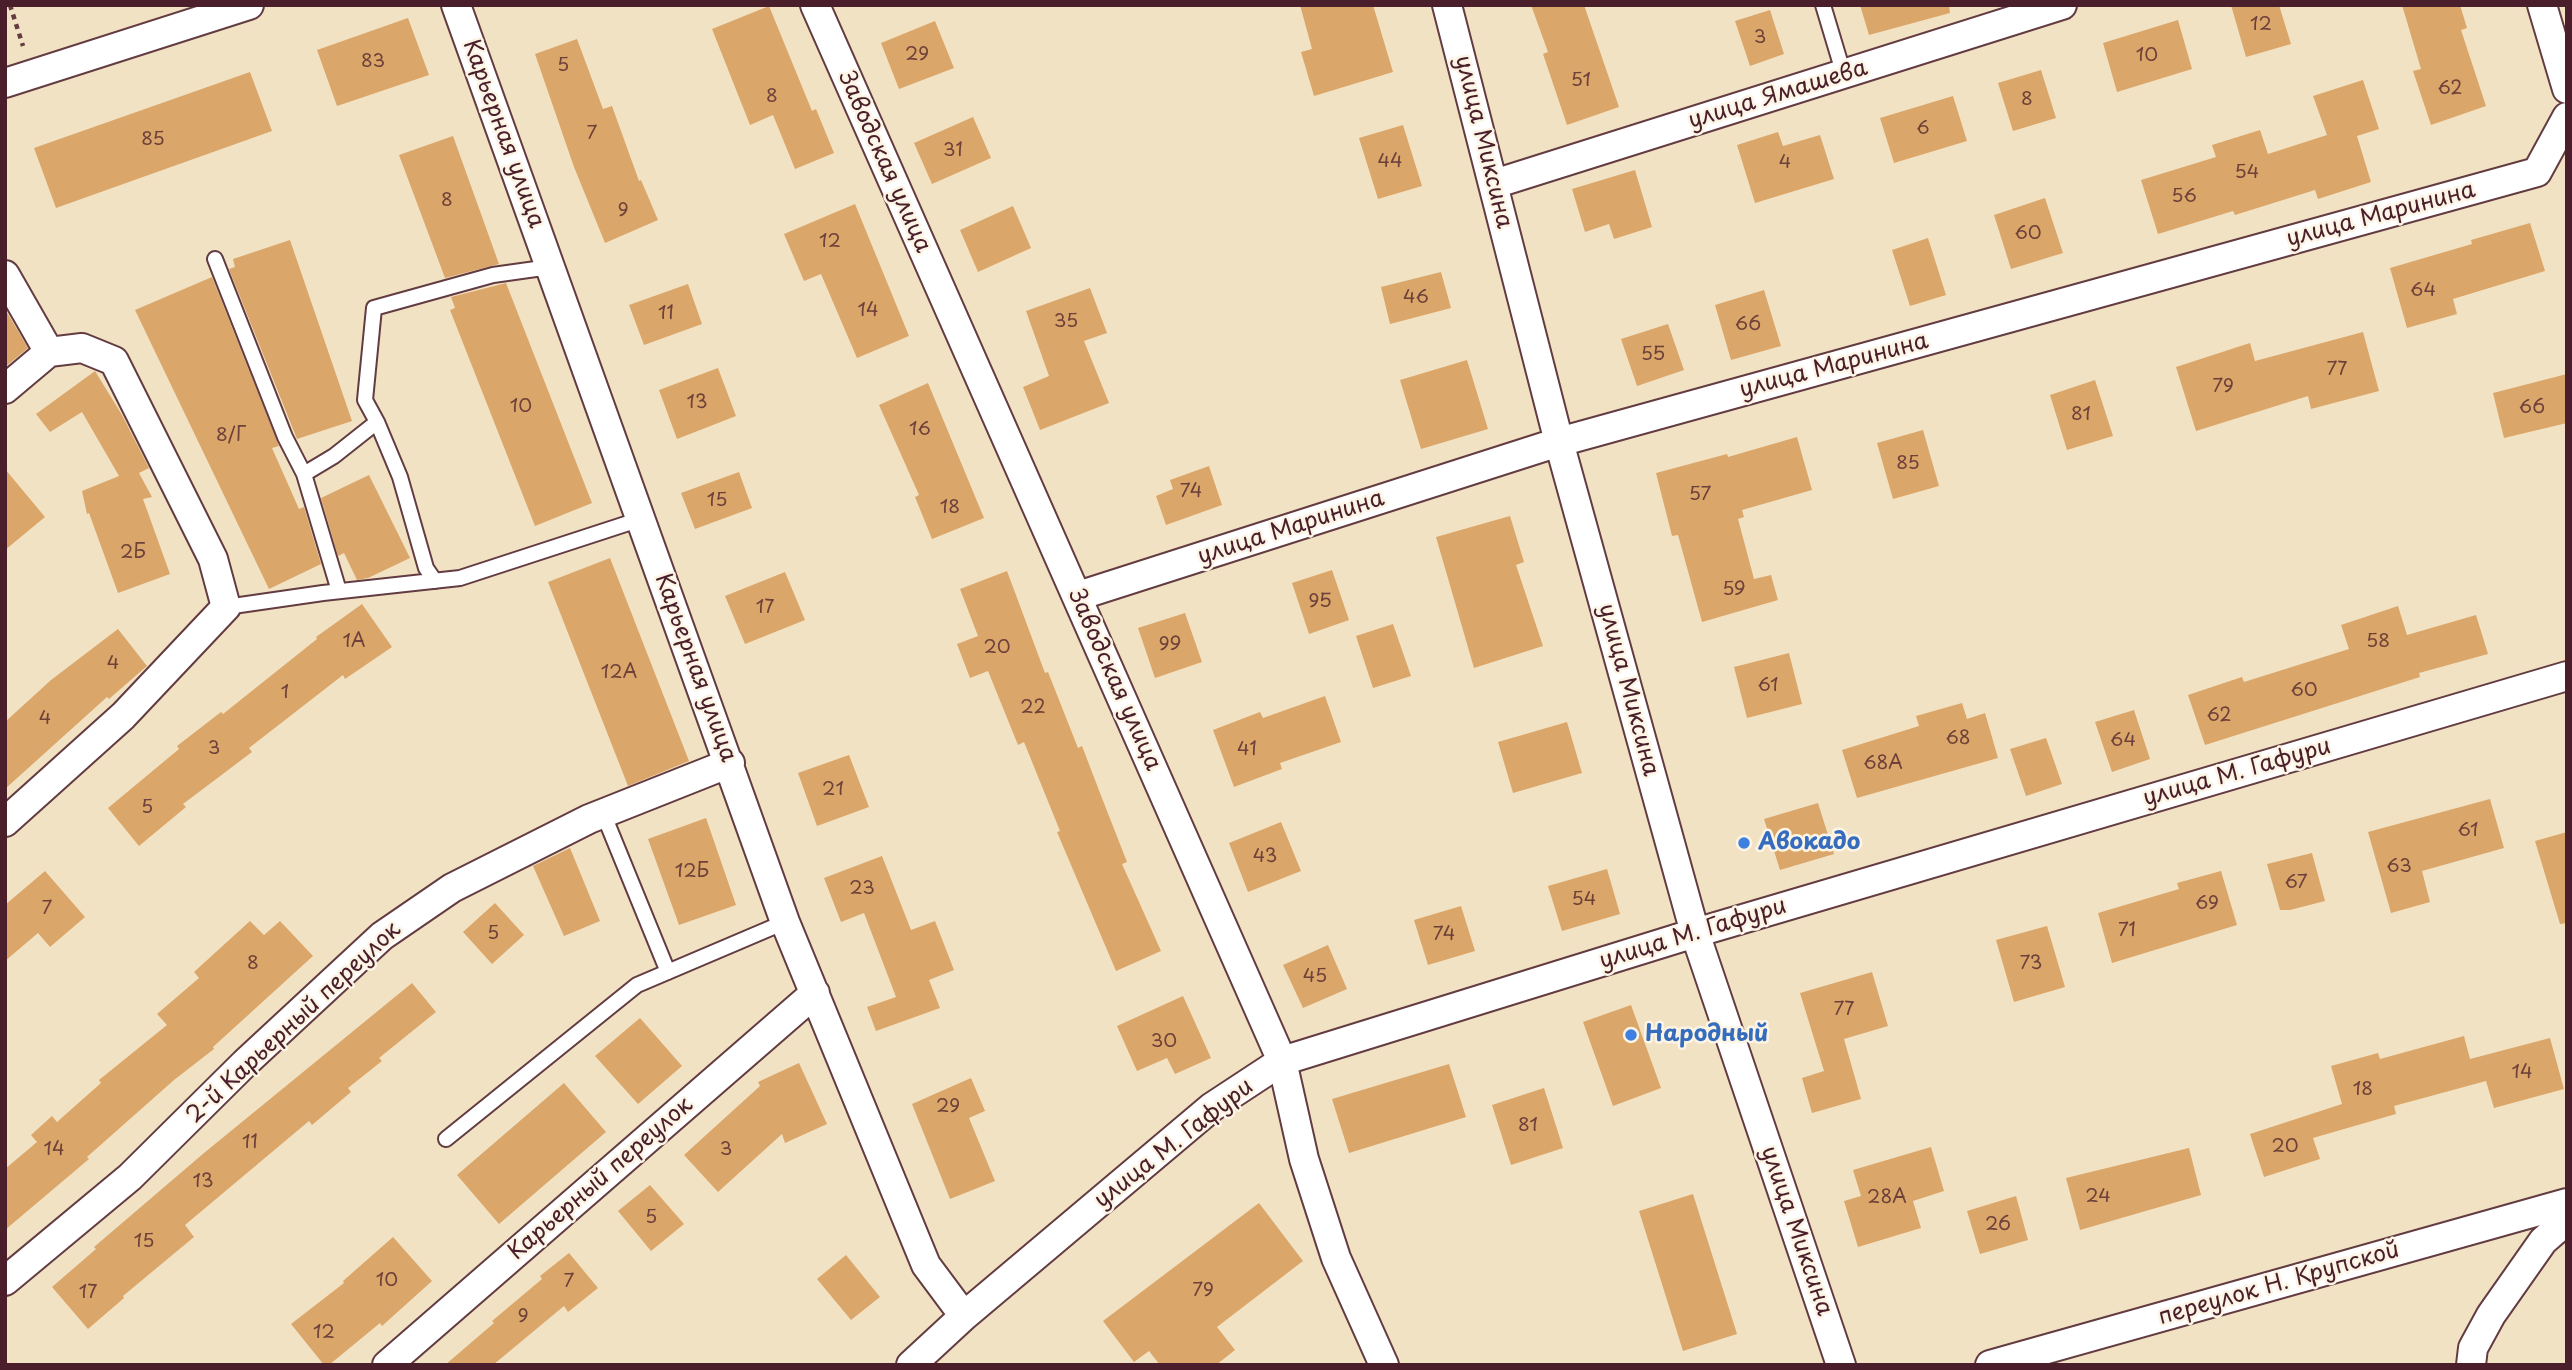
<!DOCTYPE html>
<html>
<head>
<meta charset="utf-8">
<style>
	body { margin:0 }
	#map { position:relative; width:2572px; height:1370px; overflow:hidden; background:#f2e2c4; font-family:"Playpen Sans",sans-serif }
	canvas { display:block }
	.frame { position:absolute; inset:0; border:7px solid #4a1f2b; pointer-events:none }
</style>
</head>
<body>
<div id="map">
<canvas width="2572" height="1370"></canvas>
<div class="frame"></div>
</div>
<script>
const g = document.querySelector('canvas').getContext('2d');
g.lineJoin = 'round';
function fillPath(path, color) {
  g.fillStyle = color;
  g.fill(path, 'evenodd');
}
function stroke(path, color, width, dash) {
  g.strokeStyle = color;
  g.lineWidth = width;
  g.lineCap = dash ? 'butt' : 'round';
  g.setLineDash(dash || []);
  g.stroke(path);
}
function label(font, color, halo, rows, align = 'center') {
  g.font = font + ' "Playpen Sans",sans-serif';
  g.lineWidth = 5;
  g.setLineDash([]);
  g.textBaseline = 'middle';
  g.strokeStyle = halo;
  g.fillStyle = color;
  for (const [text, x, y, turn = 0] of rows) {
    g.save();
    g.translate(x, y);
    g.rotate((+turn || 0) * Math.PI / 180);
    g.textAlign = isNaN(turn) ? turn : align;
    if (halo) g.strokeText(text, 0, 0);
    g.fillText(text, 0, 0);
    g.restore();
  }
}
fillPath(new Path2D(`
	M1300 5H1373L1393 72 1314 96 1301 52 1312 49Z
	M1531 5H1584L1619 107 1567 125 1543 54 1548 52Z
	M1860 5H1949L1950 13 1869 35Z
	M2231 5H2279L2291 44 2246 57Z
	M2402 5H2460L2467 28 2461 30 2486 106 2431 125 2413 71 2421 69Z
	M769 6 812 111 816 109 834 153 795 169 773 115 750 125 712 29Z
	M1770 10 1784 54 1750 66 1735 21Z
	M408 18 429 75 337 106 317 50Z
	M2178 20 2192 69 2117 92 2103 43Z
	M935 21 954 68 899 89 881 43Z
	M577 39 603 109 612 106 639 181 641 180 658 220 605 243 574 167 535 54Z
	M2041 70 2056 118 2013 131 1998 83Z
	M250 72 272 131 56 208 34 148Z
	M2363 80 2379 129 2357 136 2371 182 2318 199 2315 190 2235 215 2233 211 2158 234 2141 180 2216 157 2212 145 2260 130 2268 154 2327 135 2313 96Z
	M1953 96 1967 141 1894 163 1880 118Z
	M973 117 991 158 932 184 914 143Z
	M1403 125 1422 186 1378 199 1359 138Z
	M1778 132 1783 146 1820 135 1834 179 1755 203 1737 145Z
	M453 136 499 264 445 278 399 155Z
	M1635 170 1652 227 1614 239 1609 224 1585 232 1572 189Z
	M2045 198 2063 253 2011 269 1994 215Z
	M855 204 909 336 857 358 821 274 804 281 784 234Z
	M1013 206 1031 248 978 272 960 230Z
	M2530 223 2545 271 2453 299 2457 314 2407 328 2390 268 2472 244 2471 240Z
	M1928 238 1946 295 1910 306 1892 250Z
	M290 240 352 421 297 439 229 269 235 267 233 259Z
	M1441 272 1451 308 1390 324 1381 287Z
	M212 277 279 446 272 448 299 509 304 507 321 564 269 589 135 310Z
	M506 283 592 503 535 526 450 310 455 308 451 297Z
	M688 284 702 324 644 345 629 305Z
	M1090 288 1107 333 1084 341 1109 403 1040 430 1023 387 1049 376 1026 311Z
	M1764 290 1781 346 1731 360 1715 305Z
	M5 309 28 348 5 367Z
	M1668 324 1684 370 1637 386 1621 339Z
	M2363 332 2379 391 2311 409 2308 396 2196 431 2176 367 2250 343 2255 361Z
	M1467 360 1488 429 1421 449 1400 380Z
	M718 368 736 416 677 439 659 390Z
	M95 371 122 415 149 468 139 473 152 497 143 499 170 574 118 593 89 513 87 514 82 491 119 476 82 412 50 432 36 414Z
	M2567 374V423L2504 438 2493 393Z
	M2095 380 2113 436 2067 450 2050 395Z
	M928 383 984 518 932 539 915 497 919 495 879 405Z
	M1923 430 1939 486 1893 499 1877 443Z
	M1797 437 1812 490 1742 510 1744 517 1738 519 1754 579 1771 575 1778 600 1702 622 1678 535 1672 536 1656 473 1727 454 1728 457Z
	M1209 466 1222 505 1166 525 1156 496 1173 489 1170 480Z
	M5 469 45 517 5 550Z
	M739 472 752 508 695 529 681 493Z
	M369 475 410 558 368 578 357 580 344 553 338 556 321 498Z
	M1510 516 1524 562 1516 565 1543 646 1474 668 1436 537Z
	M610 558 689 761 628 786 548 582Z
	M1332 570 1349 620 1309 634 1292 583Z
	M1007 571 1045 673 1048 672 1078 748 1082 746 1100 793 1127 862 1122 864 1161 951 1116 971 1057 832 1060 831 1024 742 1018 745 988 671 970 678 957 644 978 636 960 589Z
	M785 572 805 620 745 644 725 596Z
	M362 604 392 647 345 679 343 675 249 748 252 752 183 804 186 807 139 846 108 808 179 749 177 746 221 712 223 714 317 639 316 637Z
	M2398 606 2407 635 2476 615 2488 654 2419 673 2420 677 2205 745 2188 695 2242 677 2244 682 2349 649 2341 625Z
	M1185 613 1202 662 1155 678 1138 628Z
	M1393 624 1411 676 1373 688 1356 636Z
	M118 629 147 666 109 699 107 697 5 789V722L51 680Z
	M1789 653 1802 704 1747 718 1734 667Z
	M1325 696 1341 742 1280 763 1282 769 1234 787 1213 730 1260 712 1263 718Z
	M1962 703 1967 719 1985 713 1998 758 1857 798 1842 750 1919 726 1916 716Z
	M2134 710 2150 759 2112 772 2095 722Z
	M1567 722 1582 773 1513 793 1498 742Z
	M2046 738 2062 784 2026 796 2010 749Z
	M849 755 869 807 817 826 798 773Z
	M2490 799 2504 848 2422 871 2430 902 2391 913 2368 832Z
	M1818 803 1834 854 1780 870 1764 819Z
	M706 818 736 905 679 925 648 839Z
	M1281 822 1301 871 1248 892 1229 843Z
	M2567 832V923L2560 924 2535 841Z
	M570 848 600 921 564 936 533 866Z
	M2312 853 2325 901 2290 910H2280L2267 864Z
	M882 856 911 930 935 921 954 970 929 980 940 1008 876 1031 867 1007 896 997 864 913 841 922 824 878Z
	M1607 869 1620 914 1562 931 1548 886Z
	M45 871 85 917 50 947 38 933 5 961V905Z
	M2221 871 2237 925 2112 963 2098 913 2179 889 2177 883Z
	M495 903 524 935 492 964 463 932Z
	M1461 906 1475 951 1428 965 1414 920Z
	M250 921 264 935 280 921 313 956 213 1047 214 1049 174 1080 87 1157 89 1159 5 1230V1169L37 1142 31 1135 52 1116 57 1122 101 1083 99 1080 167 1025 157 1014 199 978 194 972Z
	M2047 926 2065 987 2014 1002 1996 940Z
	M1328 945 1347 989 1303 1008 1283 965Z
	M1872 972 1888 1026 1844 1039 1861 1099 1812 1113 1802 1078 1824 1071 1800 993Z
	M412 983 436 1012 379 1058 382 1061 348 1088 351 1092 312 1125 309 1121 185 1225 194 1237 123 1296 124 1298 88 1329 52 1287 96 1249 94 1247 204 1153Z
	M1183 996 1211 1058 1175 1074 1167 1058 1137 1071 1117 1026Z
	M1631 1005 1661 1088 1613 1106 1583 1022Z
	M640 1018 682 1066 638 1104 595 1056Z
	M2464 1036 2470 1059 2550 1038 2564 1089 2494 1108 2486 1081 2394 1106 2396 1114 2313 1138 2320 1159 2264 1177 2250 1134 2342 1104 2331 1066 2378 1053 2380 1059Z
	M799 1063 827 1124 785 1143 782 1134 718 1192 684 1155 760 1086 758 1082Z
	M1449 1064 1466 1117 1349 1153 1332 1099Z
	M971 1078 985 1111 969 1118 995 1181 950 1199 912 1104Z
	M564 1083 606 1132 499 1224 457 1175Z
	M1544 1088 1563 1148 1511 1165 1492 1105Z
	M1931 1147 1944 1191 1913 1201 1921 1228 1858 1247 1844 1201 1861 1196 1853 1170Z
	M2189 1148 2201 1195 2080 1230 2066 1178Z
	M650 1185 684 1224 651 1251 618 1211Z
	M1693 1194 1737 1334 1683 1351 1639 1211Z
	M2016 1196 2028 1240 1980 1254 1967 1211Z
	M1259 1203 1303 1261 1217 1327 1235 1350 1216 1365H1160L1149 1351 1134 1362 1103 1321Z
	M393 1237 432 1281 382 1326 380 1323 329 1365H324L291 1324 344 1283 343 1281Z
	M569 1253 598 1288 568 1312 564 1306 493 1365H445L494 1323 492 1321 542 1279 540 1276Z
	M846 1255 880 1297 851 1320 817 1279Z`), '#dba669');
const lane = new Path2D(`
	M1823 5 1844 75
	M215 259 285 437 304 474 334 456 377 422
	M304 474 339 591
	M435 581 426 568 400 477 377 422 365 400 374 308 493 275 550 267
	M226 607 323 593 460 578 641 519
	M603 813 668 972
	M446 1139 637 985 785 922`);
const street = new Path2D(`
	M456 5 785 922 926 1265 964 1316
	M815 5 1282 1061 1304 1159 1336 1258 1384 1365
	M1447 5 1559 442 1695 933 1841 1365
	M2542 5 2567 89
	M5 83 249 5
	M1494 184 2062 5
	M5 275 49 352
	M5 389 49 352
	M1078 596 1559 442 2537 172 2567 117
	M5 822 123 716 226 607 213 559 114 361 82 348 49 352
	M5 1281 130 1177 245 1063 382 936 452 888 589 819 730 763
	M387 1365 815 993
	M911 1365 964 1316 1212 1107 1282 1061 1695 933 2567 676
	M1990 1365 2567 1203
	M2471 1365 2473 1348 2491 1315 2543 1241 2567 1220`);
stroke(lane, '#633c42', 18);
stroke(street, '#633c42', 32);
stroke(new Path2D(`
	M10 5 23 46`), '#633c42', 4.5, [5, 5]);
stroke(lane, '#fff', 14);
stroke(street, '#fff', 28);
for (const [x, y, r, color] of [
	[1744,843,7,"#3f7fe0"],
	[1631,1035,7,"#3f7fe0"]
]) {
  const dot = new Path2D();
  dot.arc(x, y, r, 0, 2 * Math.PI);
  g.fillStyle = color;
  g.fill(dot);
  stroke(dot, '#fcf5e5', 2.5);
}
label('19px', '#6e413a', null, [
	["12",2261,25],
	["3",1760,38],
	["29",917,55],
	["10",2147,56],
	["83",373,62],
	["5",563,66],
	["51",1581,81],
	["62",2450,89],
	["8",772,97],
	["8",2027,100],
	["6",1923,129],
	["7",592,134],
	["85",153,140],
	["31",953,151],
	["44",1390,162],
	["4",1785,163],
	["54",2247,173],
	["56",2184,197],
	["8",447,201],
	["9",623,211],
	["60",2028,234],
	["12",830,242],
	["64",2423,291],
	["46",1416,298],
	["14",868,311],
	["11",666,314],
	["35",1066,322],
	["66",1748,325],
	["55",1653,355],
	["77",2337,370],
	["79",2223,387],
	["13",697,403],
	["10",521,407],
	["66",2532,408],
	["81",2081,415],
	["16",920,430],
	["8/Г",231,436],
	["85",1908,464],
	["74",1191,492],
	["57",1700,495],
	["15",717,501],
	["18",950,508],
	["2Б",133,553],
	["59",1734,590],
	["95",1320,602],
	["17",765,608],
	["1А",354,642],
	["58",2378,642],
	["99",1170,645],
	["20",997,648],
	["4",113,664],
	["12А",619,673],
	["61",1768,686],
	["60",2304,691],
	["1",285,693],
	["22",1033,708],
	["62",2219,716],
	["4",45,719],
	["68",1958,739],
	["64",2123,741],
	["3",214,749],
	["41",1247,750],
	["68А",1883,764],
	["21",833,790],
	["5",147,808],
	["61",2468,831],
	["43",1265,857],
	["63",2399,867],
	["12Б",692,872],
	["67",2296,883],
	["23",862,889],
	["54",1584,900],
	["69",2207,904],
	["7",47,909],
	["71",2127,931],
	["5",493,934],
	["74",1444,935],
	["8",253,964],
	["73",2031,964],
	["45",1315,977],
	["77",1844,1010],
	["30",1164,1042],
	["14",2522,1073],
	["18",2363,1090],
	["29",948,1107],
	["81",1528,1126],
	["11",250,1143],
	["20",2285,1147],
	["14",54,1150],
	["3",726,1150],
	["13",203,1182],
	["24",2098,1197],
	["28А",1887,1198],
	["5",651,1218],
	["26",1998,1225],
	["15",144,1242],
	["10",387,1281],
	["7",569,1282],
	["79",1203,1291],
	["17",88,1293],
	["9",523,1317],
	["12",324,1333]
]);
label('23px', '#4a1f2b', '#fcf5e5', [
	["улица Ямашева",1778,95,-17],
	["Карьерная улица",503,134,70],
	["улица Миксина",1483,142,76],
	["Заводская улица",884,162,66],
	["улица Маринина",2381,215,-15],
	["улица Маринина",1834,366,-15],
	["улица Маринина",1291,528,-18],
	["Карьерная улица",695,668,70],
	["Заводская улица",1114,680,66],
	["улица Миксина",1628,690,75],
	["улица М. Гафури",2237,773,-16],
	["улица М. Гафури",1693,934,-17],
	["2-й Карьерный переулок",294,1023,-43],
	["улица М. Гафури",1174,1144,-38],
	["Карьерный переулок",601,1179,-41],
	["улица Миксина",1796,1231,71],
	["переулок Н. Крупской",2279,1284,-16]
]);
label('bold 23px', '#366cbe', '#fcf5e5', [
	["Авокадо",1758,843],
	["Народный",1645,1035]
], 'left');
</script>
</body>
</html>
